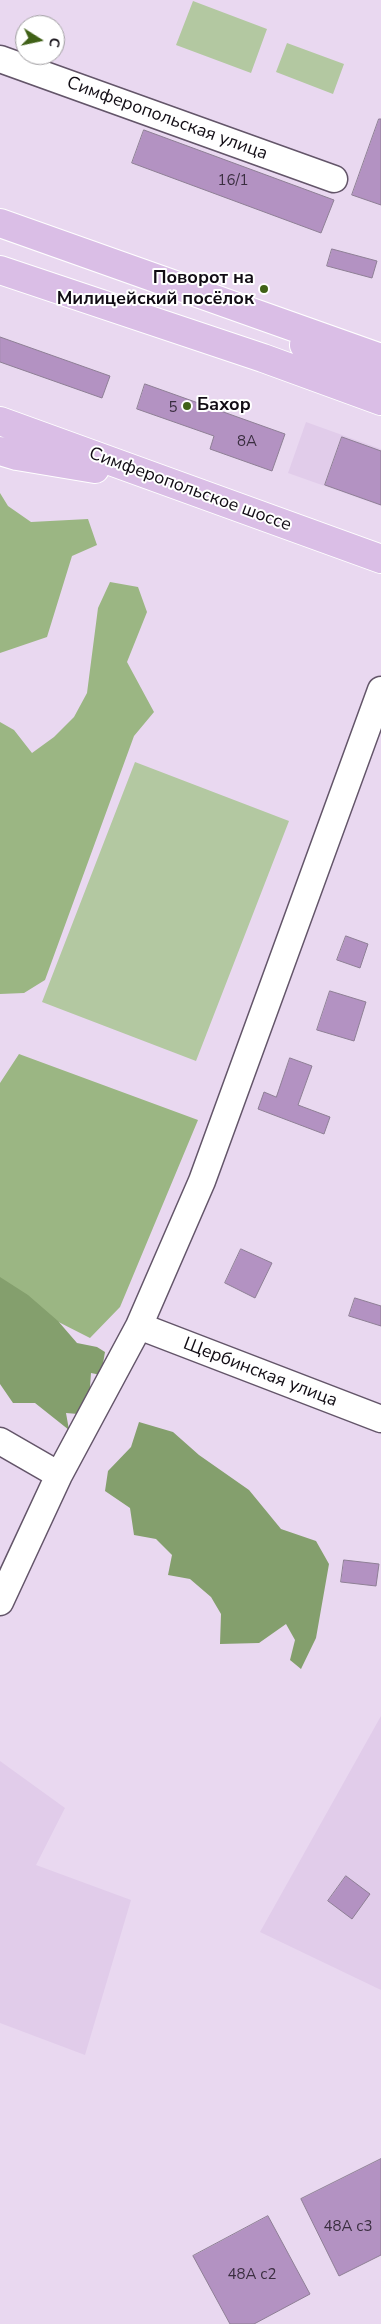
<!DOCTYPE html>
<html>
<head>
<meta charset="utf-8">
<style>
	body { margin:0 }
	#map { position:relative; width:381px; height:2324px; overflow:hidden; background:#e9d8f0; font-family:"Nunito Sans",sans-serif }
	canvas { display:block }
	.north { position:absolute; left:15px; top:15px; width:50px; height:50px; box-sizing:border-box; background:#fff; border:1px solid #a09ea1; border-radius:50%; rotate:100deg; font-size:14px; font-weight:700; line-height:20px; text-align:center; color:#110c14 }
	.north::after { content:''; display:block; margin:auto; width:18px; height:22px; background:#406117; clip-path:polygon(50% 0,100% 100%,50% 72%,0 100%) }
</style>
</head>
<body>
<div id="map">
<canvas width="381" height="2324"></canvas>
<div class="north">С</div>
</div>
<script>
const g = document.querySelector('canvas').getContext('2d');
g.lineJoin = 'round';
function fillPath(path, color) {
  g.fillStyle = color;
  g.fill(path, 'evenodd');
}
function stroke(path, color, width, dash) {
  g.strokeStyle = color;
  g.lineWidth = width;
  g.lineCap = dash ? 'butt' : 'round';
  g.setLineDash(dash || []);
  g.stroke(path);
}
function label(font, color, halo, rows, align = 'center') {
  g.font = font + ' "Nunito Sans",sans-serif';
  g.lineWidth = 4;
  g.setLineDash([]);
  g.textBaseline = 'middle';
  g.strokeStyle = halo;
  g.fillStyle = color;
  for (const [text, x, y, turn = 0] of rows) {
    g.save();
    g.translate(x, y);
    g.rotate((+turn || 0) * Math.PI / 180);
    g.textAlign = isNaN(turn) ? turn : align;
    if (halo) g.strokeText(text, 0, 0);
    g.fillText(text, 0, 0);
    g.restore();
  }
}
fillPath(new Path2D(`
	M306 422 381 449V506L288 473Z
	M381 1716V1990L260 1932Z
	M0 1761 65 1808 36 1865 131 1900 85 2055 0 2023Z`), '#e1ccea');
fillPath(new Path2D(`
	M193 1 267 29 251 73 176 45Z
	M287 43 344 64 333 94 276 72Z
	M135 762 289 821 196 1061 42 1002Z`), '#b3c8a1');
fillPath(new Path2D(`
	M0 493 8 506 31 522 88 519 97 545 72 556 47 637 0 653Z
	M110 582 138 587 147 612 127 662 154 712 134 736 45 980 24 993 0 994V722L14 730 32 753 54 737 74 717 87 693 98 608Z
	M19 1054 198 1120 120 1307 90 1338 23 1304 0 1287V1083Z`), '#9bb683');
fillPath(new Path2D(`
	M0 1277 28 1295 58 1321 77 1343 97 1347 105 1352 101 1375 91 1373 89 1401 78 1414 66 1413 69 1430 35 1403H13L0 1384Z
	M139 1422 173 1432 199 1455 249 1490 281 1529 316 1541 329 1564 316 1638 301 1669 290 1660 295 1640 286 1624 259 1643 220 1644 221 1614 211 1597 190 1579 168 1575 172 1555 156 1539 134 1535 130 1508 105 1491 108 1471 131 1447Z`), '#849f6d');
const building = new Path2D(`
	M379 119H381V205L352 195Z
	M144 130 334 200 321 233 132 163Z
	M332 249 377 261 372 278 327 266Z
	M0 337 110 376 102 398 0 362Z
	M145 384 285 434 272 471 210 449 214 436 137 409Z
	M342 437 381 451V505L325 485Z
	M346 936 368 944 360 968 337 960Z
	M330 991 366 1002 354 1041 317 1030Z
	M290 1058 312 1066 298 1105 330 1117 324 1134 258 1109 264 1092 276 1097Z
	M241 1249 272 1263 255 1298 225 1283Z
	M355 1298 381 1306V1326L349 1316Z
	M344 1560 379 1564 376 1586 341 1582Z
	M346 1876 370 1894 352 1919 328 1901Z
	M381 2159V2255L339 2276 301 2199Z
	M268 2216 310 2294 254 2324H230L193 2256Z`);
fillPath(building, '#b392c2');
stroke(building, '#8e7f95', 1);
const minor = new Path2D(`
	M0 59 334 179
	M139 1326 381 1419
	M0 1441 59 1475
	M0 1602 59 1475 139 1326 202 1181 381 690`);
const major = new Path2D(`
	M0 223 381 358
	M0 270 263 358 381 401
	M304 345 381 387
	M0 421 381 559
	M0 451 17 456 95 469`);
stroke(minor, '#635569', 29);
stroke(major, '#fff', 30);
stroke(minor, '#fff', 26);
stroke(major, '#dabee6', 28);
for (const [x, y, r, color] of [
	[264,289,5,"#406117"],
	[187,406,5,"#406117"]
]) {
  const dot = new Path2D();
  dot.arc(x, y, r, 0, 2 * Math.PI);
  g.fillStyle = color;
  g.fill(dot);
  stroke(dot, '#fff', 2);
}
label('15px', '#3a2e40', null, [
	["16/1",233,181],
	["5",173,408],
	["8А",247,442],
	["48А с3",348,2227],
	["48А с2",252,2275]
]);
label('18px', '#110c14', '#fff', [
	["Симферопольская улица",167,119,20],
	["Симферопольское шоссе",190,490,20],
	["Щербинская улица",260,1373,21]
]);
label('bold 18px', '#110c14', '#fff', [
	["Поворот на",254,279],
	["Милицейский посёлок",254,300],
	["Бахор",197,406,"left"]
], 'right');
</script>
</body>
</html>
